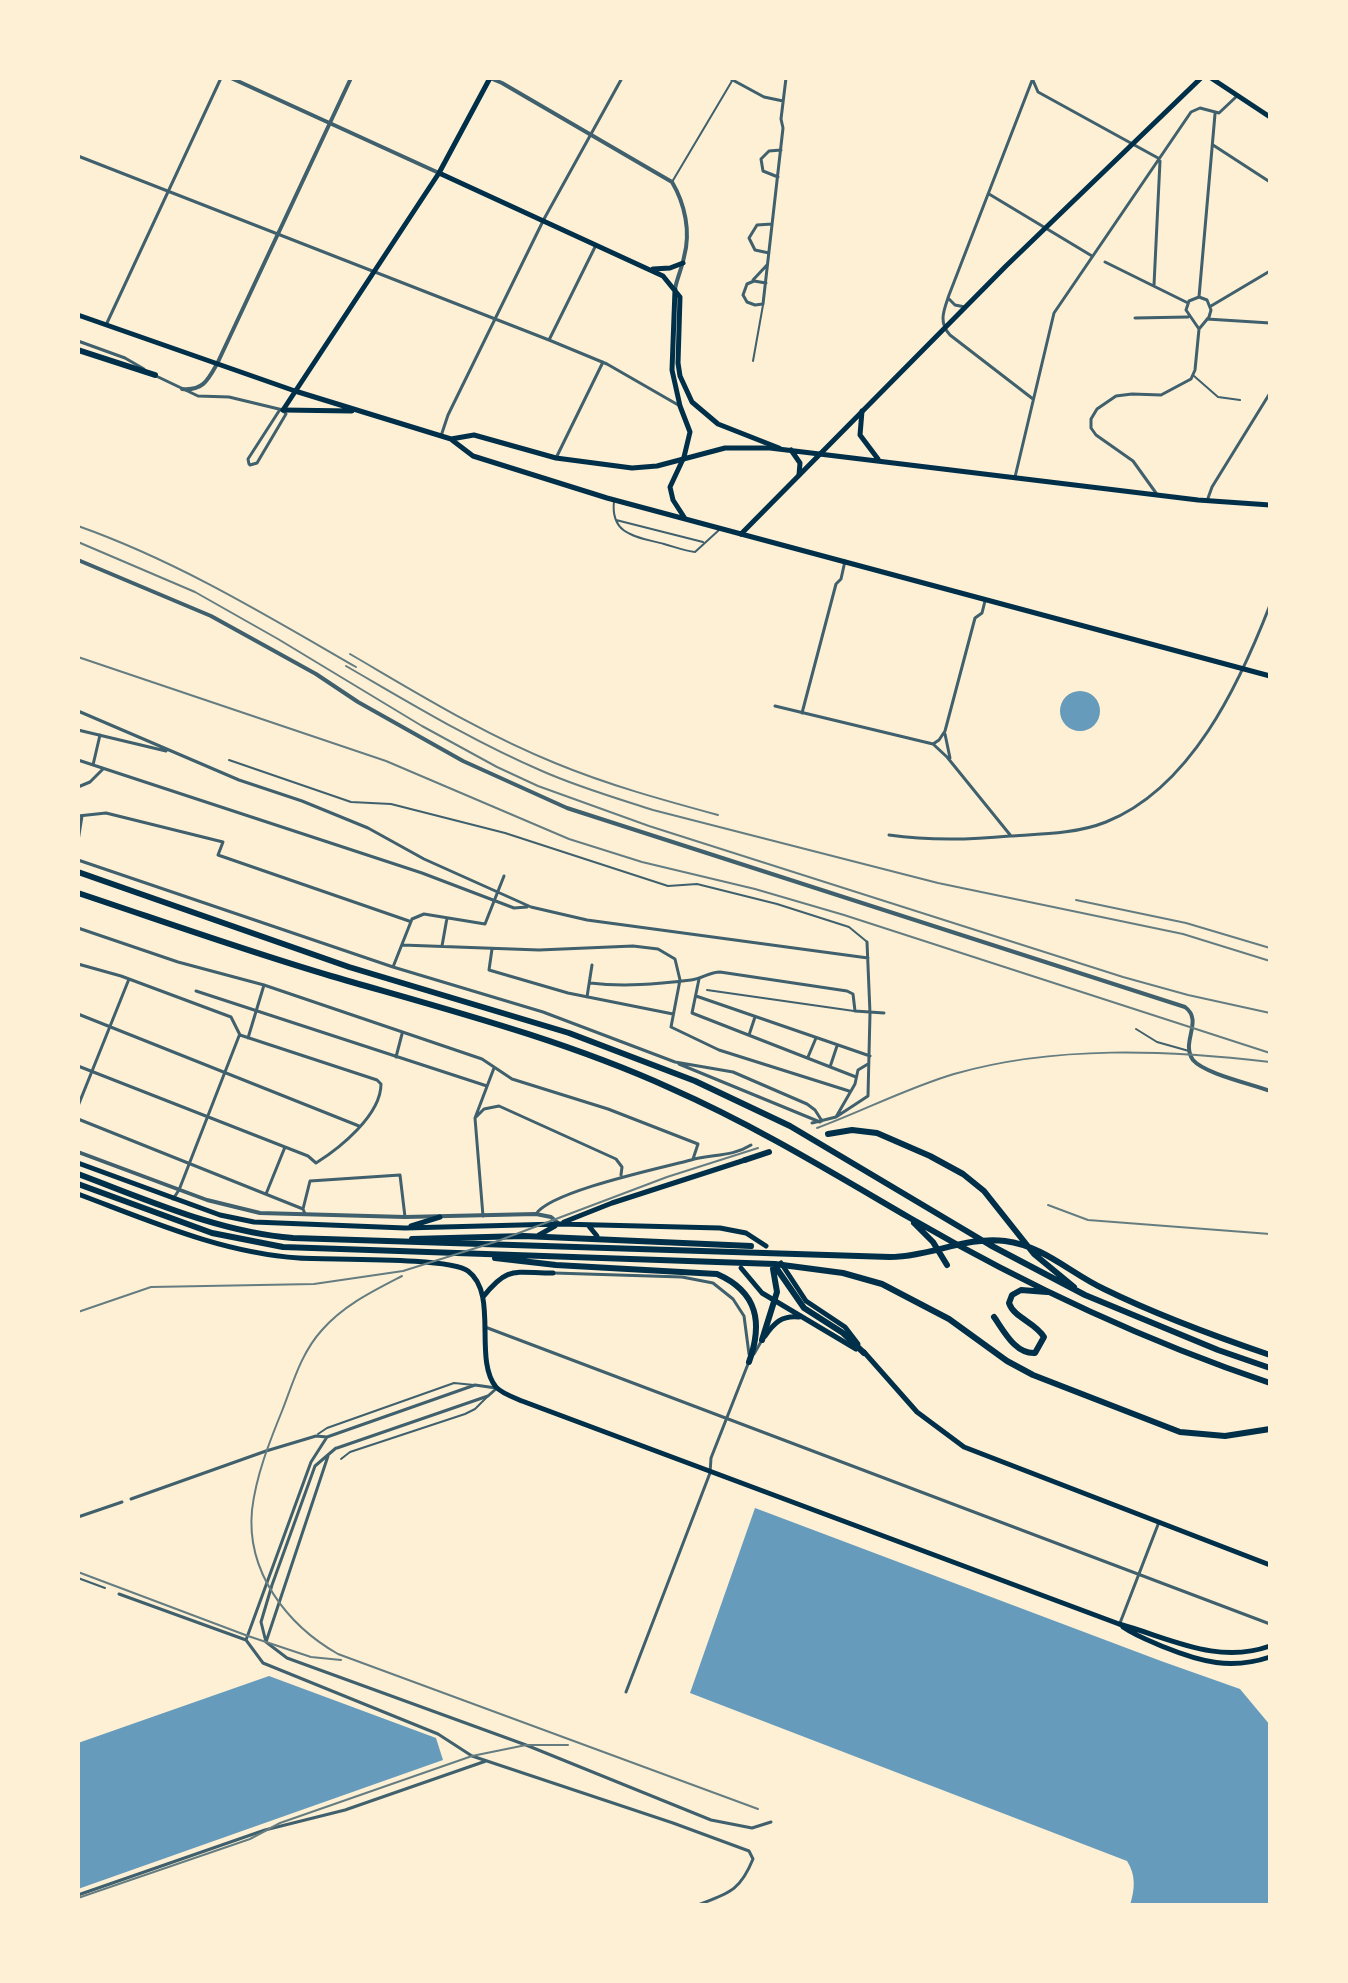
<!DOCTYPE html>
<html>
<head>
<meta charset="utf-8">
<style>
	body { margin:0 }
	#map { position:relative; width:1348px; height:1983px; overflow:hidden; background:#fdf0d5; font-family:"Roboto Serif",serif }
	canvas { display:block }
	.frame { position:absolute; inset:0; border:80px solid #fdf0d5; pointer-events:none }
</style>
</head>
<body>
<div id="map">
<canvas width="1348" height="1983"></canvas>
<div class="frame"></div>
</div>
<script>
const g = document.querySelector('canvas').getContext('2d');
g.lineJoin = 'round';
function fillPath(path, color) {
  g.fillStyle = color;
  g.fill(path, 'evenodd');
}
function stroke(path, color, width, dash) {
  g.strokeStyle = color;
  g.lineWidth = width;
  g.lineCap = dash ? 'butt' : 'round';
  g.setLineDash(dash || []);
  g.stroke(path);
}
fillPath(new Path2D(`
	M1060 711a20 20 0 1 1 40 0a20 20 0 1 1-40 0Z
	M755 1508 1161 1661 1240 1689 1270 1725V1905H1130C1135 1889 1136 1875 1127 1861L690 1693Z
	M269 1676 436 1738 443 1760 78 1889V1743Z`), '#669bbc');
stroke(new Path2D(`
	M614 501C610 536 638 537 664 544 675 547 685 551 695 552L719 530
	M616 520 703 542
	M229 760 351 802 391 804 505 833 668 886 697 884 777 904 849 927 866 941
	M707 990 854 1011
	M1136 1029 1157 1042 1189 1051
	M318 1434 327 1428 454 1383 474 1385
	M341 1459 350 1452 465 1414 475 1409 487 1397
	M78 1578 105 1588`), '#3f606c', 2);
stroke(new Path2D(`
	M672 182 732 81
	M753 361 763 305
	M1194 376 1218 397 1240 400`), '#3f606c', 2);
stroke(new Path2D(`
	M729 78 764 97 783 101
	M1032 78 1038 92 1158 158
	M1213 145 1270 182
	M78 156 549 340 607 364 680 406
	M778 177 763 171 761 159 769 151 781 150
	M989 194 1092 256
	M769 253 755 250 749 238 757 225 772 224
	M1105 262 1188 303
	M753 280 767 265
	M766 283 754 281 747 284 743 295 747 302 755 305 763 304 783 128 781 119 786 78
	M1154 285 1160 161
	M1199 297 1215 114
	M1199 297 1207 300 1211 310 1209 317 1199 329 1186 310 1189 301Z
	M948 298 955 305 965 307
	M1211 306 1270 271
	M1135 318 1188 317
	M1207 319 1270 323
	M106 325 221 78
	M549 340 595 247
	M78 341 125 358 144 369
	M154 375 198 396 229 397 283 410
	M1033 399 950 335C938 322 944 310 949 295L1033 78
	M441 436 448 415 544 219 622 78
	M556 458 603 362
	M249 464 248 459 279 411
	M250 465 257 463 286 414 283 410
	M1015 477 1054 313 1191 112 1200 108 1219 113 1237 96
	M1156 493 1133 461 1096 435 1091 428V419L1097 409 1116 396 1132 394 1161 395 1191 379 1195 370 1199 329
	M1207 501 1212 487 1270 393
	M775 706 933 744 947 757 1011 836
	M78 711 239 780 302 801 368 828 424 859 531 907 587 920 868 958
	M802 713 836 584 841 579 845 561
	M78 730 166 751
	M945 734 950 758
	M933 744 939 740 945 731 975 618 982 613 985 601
	M78 760 422 873 514 908 527 907
	M93 765 100 735
	M78 787 90 782 103 769
	M78 816 106 813 223 842 218 855 409 921
	M889 835C930 841 969 840 1010 836 1041 834 1076 834 1106 822 1191 788 1239 685 1270 605
	M78 841 82 816
	M78 860 393 967 543 1012 675 1062 733 1072 807 1104 815 1110 822 1121
	M78 928 178 962 264 985 482 1059 512 1079 608 1109 698 1144 693 1159
	M402 945 539 950 633 946 658 949 675 959 680 980 671 1027 719 1050 849 1091
	M442 946 447 918
	M492 949 489 970 568 993 673 1014
	M78 964 121 976 231 1017 240 1035 377 1080 381 1084C381 1115 340 1148 316 1163L308 1156 78 1066
	M393 967 412 919 424 914 485 924 504 876
	M699 979 692 1013 856 1077
	M590 983C625 987 656 984 691 980 702 979 709 972 720 972L847 991 853 994 855 1011 884 1013
	M196 991 487 1086
	M696 996 870 1056
	M587 997 592 965
	M78 1014 359 1126
	M749 1035 755 1017
	M248 1038 264 985
	M396 1057 402 1034
	M808 1057 816 1038
	M679 1064 820 1122
	M830 1067 837 1046
	M78 1106 129 979
	M836 1117 855 1084 858 1070 868 1064
	M475 1118 484 1109 499 1106 616 1159 622 1167 621 1175
	M78 1119 303 1209
	M812 1123 836 1117 868 1096 870 1013 867 942
	M266 1194 285 1147
	M173 1199 179 1190 239 1036
	M305 1214 303 1209 310 1181 400 1175 405 1217
	M536 1214C551 1191 661 1168 691 1160 712 1154 732 1157 751 1145
	M483 1216 475 1118 494 1068
	M554 1273 682 1277 713 1283 733 1299 744 1316 749 1354
	M485 1327 1270 1624
	M754 1354 762 1340
	M336 1448 315 1466 272 1585 261 1622 266 1642 287 1658 526 1745 711 1820 752 1828 771 1822
	M337 1448 488 1396 497 1388
	M131 1499 266 1451 316 1436 327 1437 475 1385 496 1388
	M78 1517 122 1502
	M119 1594 246 1640 263 1663 438 1734 472 1756 673 1823 749 1851 753 1859C740 1891 729 1893 698 1905
	M1120 1623 1159 1522
	M246 1640 311 1462 327 1437
	M266 1642 328 1456
	M626 1692 710 1473 711 1458 748 1364
	M78 1895 265 1830 345 1810 486 1761`), '#3f606c', 3);
stroke(new Path2D(`
	M231 78 439 173
	M490 78 502 83 672 182C685 204 691 232 684 257 682 268 677 278 675 289
	M182 389C203 391 208 380 217 364L351 78
	M78 560 211 616 316 674 358 702 463 761 567 808 1185 1007C1204 1021 1180 1042 1193 1060 1205 1074 1252 1084 1270 1091
	M78 1152 207 1200 260 1213 405 1217 536 1214 551 1217 558 1223`), '#3f606c', 4);
stroke(new Path2D(`
	M1211 78 1270 117
	M439 173 663 276 680 297 678 363 680 376 692 402 718 424 779 448
	M653 269 670 268 683 263
	M675 290 672 370 680 406 690 432 684 457 670 487 673 500 684 517
	M283 410 439 173 490 78
	M741 534 1006 266 1201 78
	M78 1163 220 1215 254 1222 405 1228 559 1224 720 1228 746 1233 766 1246
	M78 1194C150 1221 222 1253 299 1258 331 1260 449 1257 468 1271 499 1294 473 1359 496 1387 501 1393 515 1398 522 1401L1119 1624C1170 1638 1217 1665 1270 1646
	M564 1222 612 1203 745 1160
	M588 1225 597 1236
	M411 1226 440 1217
	M539 1235 555 1226
	M781 1263 806 1301 845 1327 858 1344
	M741 1268 762 1293 856 1349
	M483 1297C508 1265 515 1273 553 1273
	M765 1336C774 1323 782 1315 799 1317
	M864 1352 917 1412 964 1447 1270 1565
	M1123 1627C1136 1636 1150 1641 1164 1647 1201 1662 1231 1670 1270 1657`), '#003049', 5);
stroke(new Path2D(`
	M78 315 295 391 451 439 474 435 556 458 632 468 657 466 725 448H770L1198 500 1270 505
	M283 410 352 411
	M862 411 860 435 878 459
	M452 440 473 456 607 498 1270 676
	M791 450 800 463 799 475`), '#003049', 5);
stroke(new Path2D(`
	M78 350 155 375
	M78 872 349 967 569 1033 695 1081 790 1126 990 1245 1085 1295 1218 1350 1270 1368
	M78 893C162 921 246 951 331 976 445 1009 562 1039 670 1088 754 1125 831 1172 910 1218 1024 1284 1145 1341 1270 1383
	M828 1134 852 1130 877 1133 930 1156 963 1174 984 1191 1034 1254 1074 1287
	M745 1160 769 1152
	M78 1174C148 1200 218 1232 293 1238L890 1257C929 1257 966 1236 1005 1241 1044 1246 1070 1273 1104 1289 1157 1315 1214 1336 1270 1355
	M78 1184 212 1233 283 1247 775 1264 843 1273 882 1284 949 1319 1007 1361 1033 1375 1180 1432 1225 1436 1270 1429
	M914 1223 933 1242 947 1265
	M412 1239 524 1236 751 1246
	M495 1258 556 1265 717 1274C758 1292 763 1323 749 1362
	M777 1269 804 1308 843 1333 864 1353
	M994 1317C1004 1331 1015 1354 1035 1353L1044 1337C1035 1322 1014 1318 1009 1303L1012 1295 1021 1290 1047 1292
	M762 1340 777 1292 773 1269`), '#003049', 6);
stroke(new Path2D(`
	M78 526C177 561 266 615 356 667
	M78 542 195 592 278 639 422 726 497 767 538 786 649 826 1123 977 1188 995 1270 1013
	M350 654C417 693 483 734 555 763 608 785 663 800 718 815
	M78 657 386 761 569 839 642 862 755 889 844 915 1270 1053
	M346 666C410 703 474 742 542 771 578 787 616 798 653 810L938 883 1183 934 1270 961
	M1076 900 1186 923 1270 948
	M817 1128C863 1111 907 1088 954 1074 1055 1045 1167 1050 1270 1062
	M1048 1205 1088 1220 1270 1234
	M402 1276C373 1291 344 1305 322 1330 301 1353 293 1383 282 1411 269 1443 256 1476 252 1510 246 1572 287 1625 338 1654L758 1809
	M78 1312 151 1287 314 1284 403 1271 495 1242 667 1177 758 1148
	M78 1572 248 1636 311 1657 341 1660
	M78 1898 250 1839 280 1823 472 1756 526 1745H568`), '#657d81', 2);
</script>
</body>
</html>
